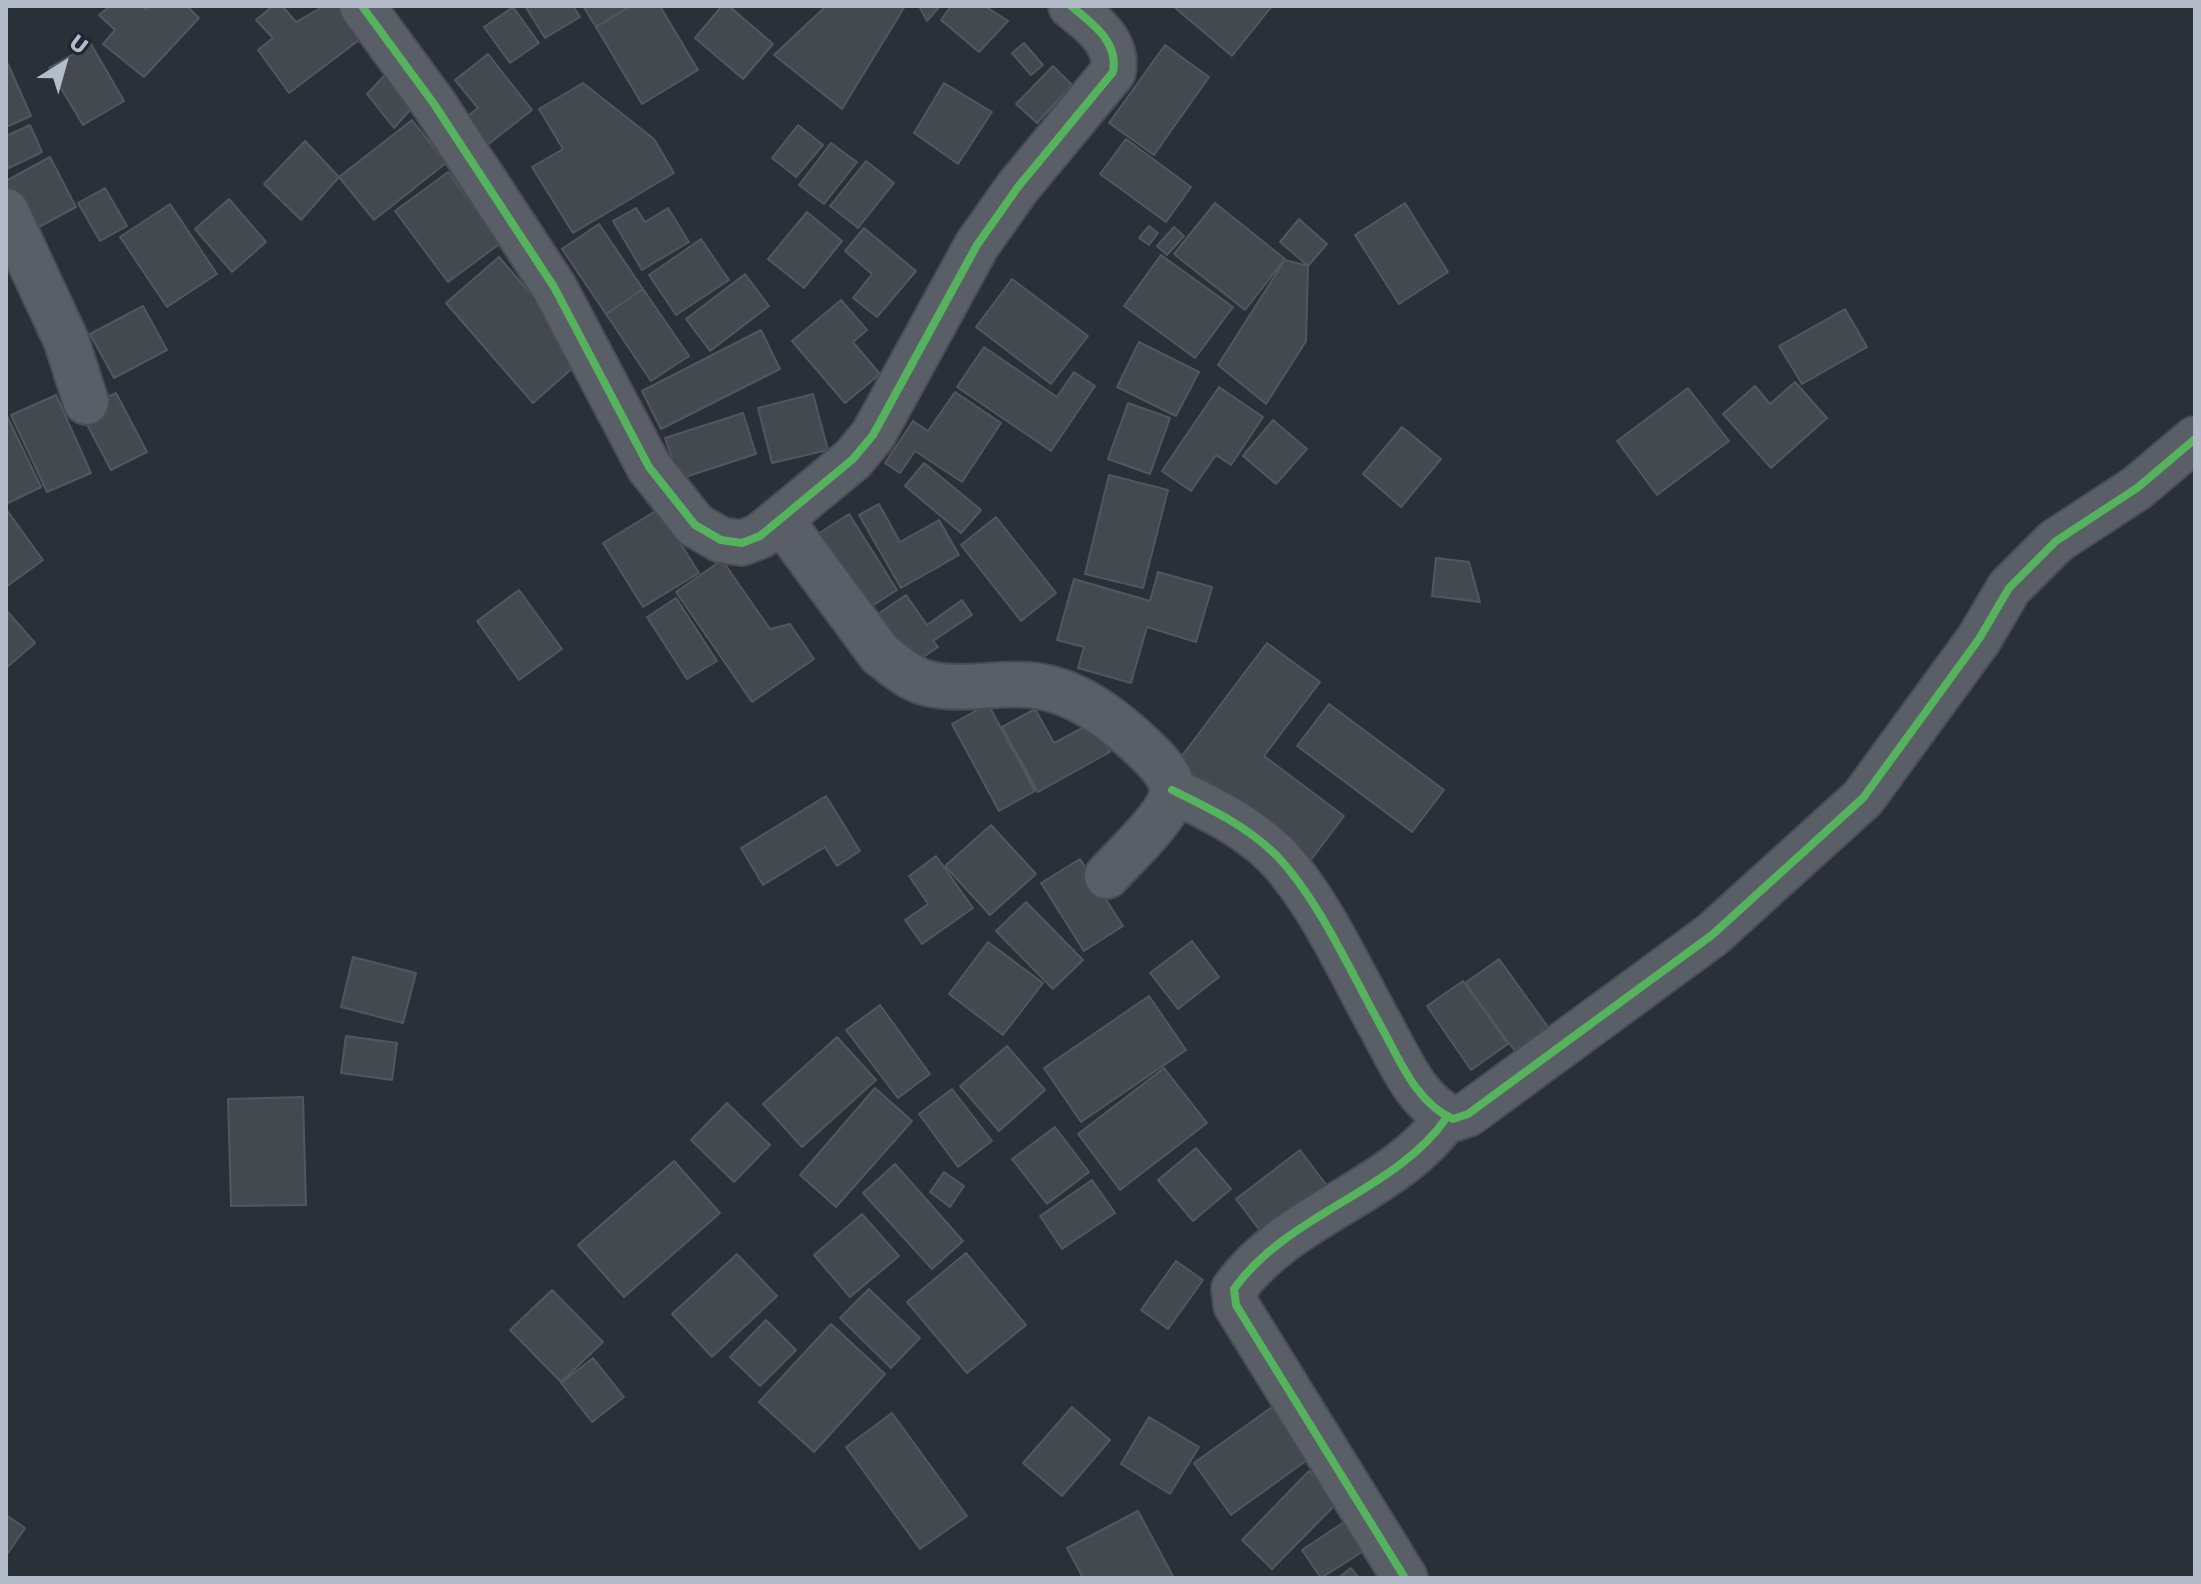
<!DOCTYPE html>
<html>
<head>
<meta charset="utf-8">
<style>
	body { margin:0 }
	#map { position:relative; width:2201px; height:1584px; overflow:hidden; background:#2a3038; font-family:Rubik,sans-serif }
	canvas { display:block }
	.frame { position:absolute; inset:0; border:8px solid #b4bcc9; pointer-events:none }
	.north { position:absolute; left:24px; top:24px; width:80px; height:80px; -webkit-text-stroke:6px #1d2633; paint-order:stroke; rotate:37deg; font-size:22px; font-weight:700; line-height:32px; text-align:center; color:#b4bcc9 }
	.north::after { content:''; display:block; margin:auto; width:28px; height:36px; background:#b4bcc9; clip-path:polygon(50% 0,100% 100%,50% 72%,0 100%) }
</style>
</head>
<body>
<div id="map">
<canvas width="2201" height="1584"></canvas>
<div class="frame"></div>
<div class="north">U</div>
</div>
<script>
const g = document.querySelector('canvas').getContext('2d');
g.lineJoin = 'round';
function fillPath(path, color) {
  g.fillStyle = color;
  g.fill(path, 'evenodd');
}
function stroke(path, color, width, dash) {
  g.strokeStyle = color;
  g.lineWidth = width;
  g.lineCap = dash ? 'butt' : 'round';
  g.setLineDash(dash || []);
  g.stroke(path);
}
const building = new Path2D(`
	M110 6H142L146 10 150 6H187L199 18 144 77 103 44 115 30 99 15Z
	M273 6H282L296 22 324 6H341L363 37 289 93 258 50 273 38 256 20Z
	M525 6H573L580 17 545 38Z
	M583 6H631L596 27Z
	M631 6H660L698 70 642 104 596 27Z
	M722 6H729L773 44 743 79 695 38Z
	M826 6H905L842 109 774 55Z
	M919 6H940L927 21Z
	M951 6H985L1008 21 979 52 941 20Z
	M1173 6H1272L1232 56Z
	M513 7 539 43 510 63 484 27Z
	M1024 43 1043 65 1031 75 1012 53Z
	M91 44 124 101 83 125 49 68Z
	M1165 45 1209 77 1154 155 1109 123Z
	M488 54 532 110 486 146 464 119 478 108 455 80Z
	M8 64 31 116 6 127V65Z
	M1053 66 1072 85 1037 123 1016 104Z
	M386 74 410 110 394 128 367 94Z
	M583 83 654 139 674 173 573 233 532 167 563 149 539 109Z
	M944 83 992 112 958 164 914 133Z
	M412 120 446 163 374 220 339 177Z
	M30 125 42 152 9 168 6 161V136Z
	M798 125 823 145 796 177 772 158Z
	M1126 139 1191 187 1166 222 1100 174Z
	M305 141 339 177 301 220 264 184Z
	M831 143 857 162 824 204 799 185Z
	M50 157 76 207 26 234 6 196V181Z
	M866 161 894 183 858 228 830 206Z
	M448 172 501 243 448 282 395 211Z
	M105 188 127 226 100 241 78 203Z
	M229 199 266 242 232 272 195 229Z
	M1215 203 1285 259 1245 310 1174 254Z
	M1405 203 1448 272 1399 304 1355 235Z
	M170 204 217 274 167 307 120 237Z
	M636 208 645 222 668 208 689 242 642 270 613 221Z
	M807 212 842 241 804 288 768 259Z
	M1299 219 1327 244 1308 266 1280 242Z
	M599 224 643 289 606 314 562 249Z
	M1149 226 1158 233 1149 245 1139 238Z
	M1174 227 1184 236 1167 255 1157 246Z
	M864 228 916 271 877 317 853 298 872 274 845 251Z
	M701 239 729 280 676 315 649 275Z
	M1161 255 1233 307 1195 358 1124 306Z
	M499 257 585 357 533 403 446 303Z
	M1285 260 1308 266 1306 341 1266 404 1218 365Z
	M745 274 769 306 710 351 686 319Z
	M1012 279 1088 336 1051 384 976 327Z
	M643 289 689 356 651 381 606 314Z
	M841 300 867 330 853 342 880 374 845 403 792 341Z
	M143 306 167 350 114 378 90 334Z
	M1845 309 1867 347 1802 384 1779 346Z
	M761 330 780 369 661 429 642 391Z
	M1139 342 1199 372 1176 416 1117 387Z
	M984 347 1057 397 1074 372 1095 386 1051 451 957 387Z
	M1795 382 1827 418 1771 468 1723 414 1755 386 1770 404Z
	M1219 387 1263 417 1231 465 1216 455 1191 491 1162 471Z
	M1688 388 1729 441 1657 495 1617 441Z
	M955 392 1001 423 962 482 915 451 900 473 885 463 913 421 928 431Z
	M116 393 147 452 111 470 80 411Z
	M813 394 828 450 772 463 758 408Z
	M56 395 91 473 47 492 11 415Z
	M1128 403 1170 418 1150 474 1108 459Z
	M743 413 756 454 679 479 665 438Z
	M6 414 41 487 6 504Z
	M1273 420 1307 449 1276 484 1243 456Z
	M1402 427 1441 459 1401 507 1363 474Z
	M924 463 981 510 961 533 905 486Z
	M1109 475 1168 490 1143 588 1085 574Z
	M879 504 900 542 939 520 959 555 901 588 859 515Z
	M6 509 43 560 6 587Z
	M659 509 699 573 643 607 603 543Z
	M849 514 897 590 855 617 807 541Z
	M996 517 1056 593 1021 621 961 545Z
	M1436 558 1469 562 1480 602 1432 596Z
	M722 560 770 629 790 624 814 659 752 702 676 592Z
	M1158 572 1212 587 1196 642 1147 627 1131 683 1078 668 1084 647 1057 640 1074 579 1150 601Z
	M519 590 562 649 519 680 477 621Z
	M906 595 927 625 962 600 972 615 933 641 938 647 907 668 872 618Z
	M676 598 717 661 687 679 647 617Z
	M6 610 35 643 6 668Z
	M1267 643 1320 682 1264 756 1344 816 1304 869 1172 769Z
	M988 704 1035 791 999 811 952 724Z
	M1329 704 1444 790 1412 832 1297 746Z
	M1035 709 1054 743 1094 722 1110 752 1038 792 1002 727Z
	M826 796 860 851 837 866 825 847 763 885 741 848Z
	M991 825 1036 874 990 915 945 866Z
	M936 856 973 908 922 944 905 920 928 904 909 876Z
	M1080 859 1123 926 1084 951 1041 883Z
	M1026 902 1083 960 1053 989 996 931Z
	M1192 941 1219 977 1178 1009 1150 973Z
	M988 942 1043 983 1003 1035 949 994Z
	M353 957 416 973 403 1023 341 1007Z
	M1499 959 1548 1027 1515 1051 1465 983Z
	M1463 981 1508 1044 1471 1070 1427 1006Z
	M1149 996 1186 1050 1081 1122 1044 1068Z
	M880 1005 930 1074 898 1098 846 1030Z
	M346 1036 397 1043 392 1080 341 1073Z
	M837 1037 876 1080 802 1147 763 1104Z
	M1007 1046 1045 1090 999 1131 960 1086Z
	M1164 1068 1207 1123 1120 1190 1078 1134Z
	M875 1088 912 1121 836 1207 800 1175Z
	M952 1089 992 1141 958 1167 919 1114Z
	M303 1097 306 1205 231 1206 228 1099Z
	M727 1103 770 1145 734 1182 691 1140Z
	M1055 1127 1089 1172 1047 1204 1012 1159Z
	M1196 1148 1231 1189 1193 1221 1158 1180Z
	M1300 1150 1331 1191 1267 1240 1236 1199Z
	M674 1161 720 1213 624 1297 578 1245Z
	M895 1164 963 1241 932 1269 863 1193Z
	M944 1172 964 1186 950 1207 930 1192Z
	M1092 1180 1115 1213 1062 1249 1040 1216Z
	M862 1214 899 1256 850 1297 814 1255Z
	M966 1253 1026 1325 967 1373 907 1302Z
	M737 1254 777 1296 712 1357 672 1314Z
	M1176 1261 1203 1280 1168 1329 1141 1310Z
	M869 1289 920 1338 891 1368 840 1318Z
	M552 1290 603 1342 561 1382 510 1330Z
	M766 1320 796 1350 760 1386 730 1357Z
	M831 1324 885 1374 814 1452 759 1402Z
	M593 1358 624 1397 592 1422 561 1383Z
	M1072 1407 1110 1440 1062 1496 1023 1463Z
	M1272 1407 1310 1458 1231 1515 1194 1463Z
	M892 1413 967 1516 920 1549 846 1447Z
	M1149 1417 1199 1447 1170 1494 1121 1464Z
	M1309 1471 1340 1500 1272 1569 1242 1540Z
	M1138 1511 1174 1578H1083L1067 1548Z
	M6 1515 25 1528 6 1556Z
	M1350 1518 1370 1547 1321 1578 1302 1550Z
	M1351 1568 1359 1578H1338Z`);
fillPath(building, '#444950');
stroke(building, '#52575f', 2);
const minor = new Path2D(`
	M362 6 434 104 554 287 649 467 695 525 721 540 742 543 760 536 853 459 873 435 977 245 1018 187 1113 72C1119 42 1092 23 1071 6
	M6 211 66 340 86 402
	M781 520 880 654C893 664 910 679 926 683 961 692 996 682 1030 685 1077 689 1117 722 1150 754 1162 766 1178 783 1170 801 1161 823 1124 857 1107 876
	M1172 790C1209 808 1245 825 1275 854 1319 899 1352 975 1383 1030 1401 1063 1417 1103 1453 1119L1468 1114 1712 935 1863 798 1979 639 2009 588 2056 541 2137 488 2195 439
	M1405 1578 1236 1305 1234 1289C1288 1213 1397 1191 1447 1117`);
stroke(minor, '#484c53', 48);
stroke(minor, '#5a5e66', 44);
stroke(new Path2D(`
	M362 6 434 104 554 287 649 467 695 525 721 540 742 543 760 536 853 459 873 435 977 245 1018 187 1113 72C1119 42 1092 23 1071 6
	M1172 790C1209 808 1245 825 1275 854 1319 899 1352 975 1383 1030 1401 1063 1417 1103 1453 1119L1468 1114 1712 935 1863 798 1979 639 2009 588 2056 541 2137 488 2195 439
	M1405 1578 1236 1305 1234 1289C1288 1213 1397 1191 1447 1117`), '#56b35d', 8);
</script>
</body>
</html>
